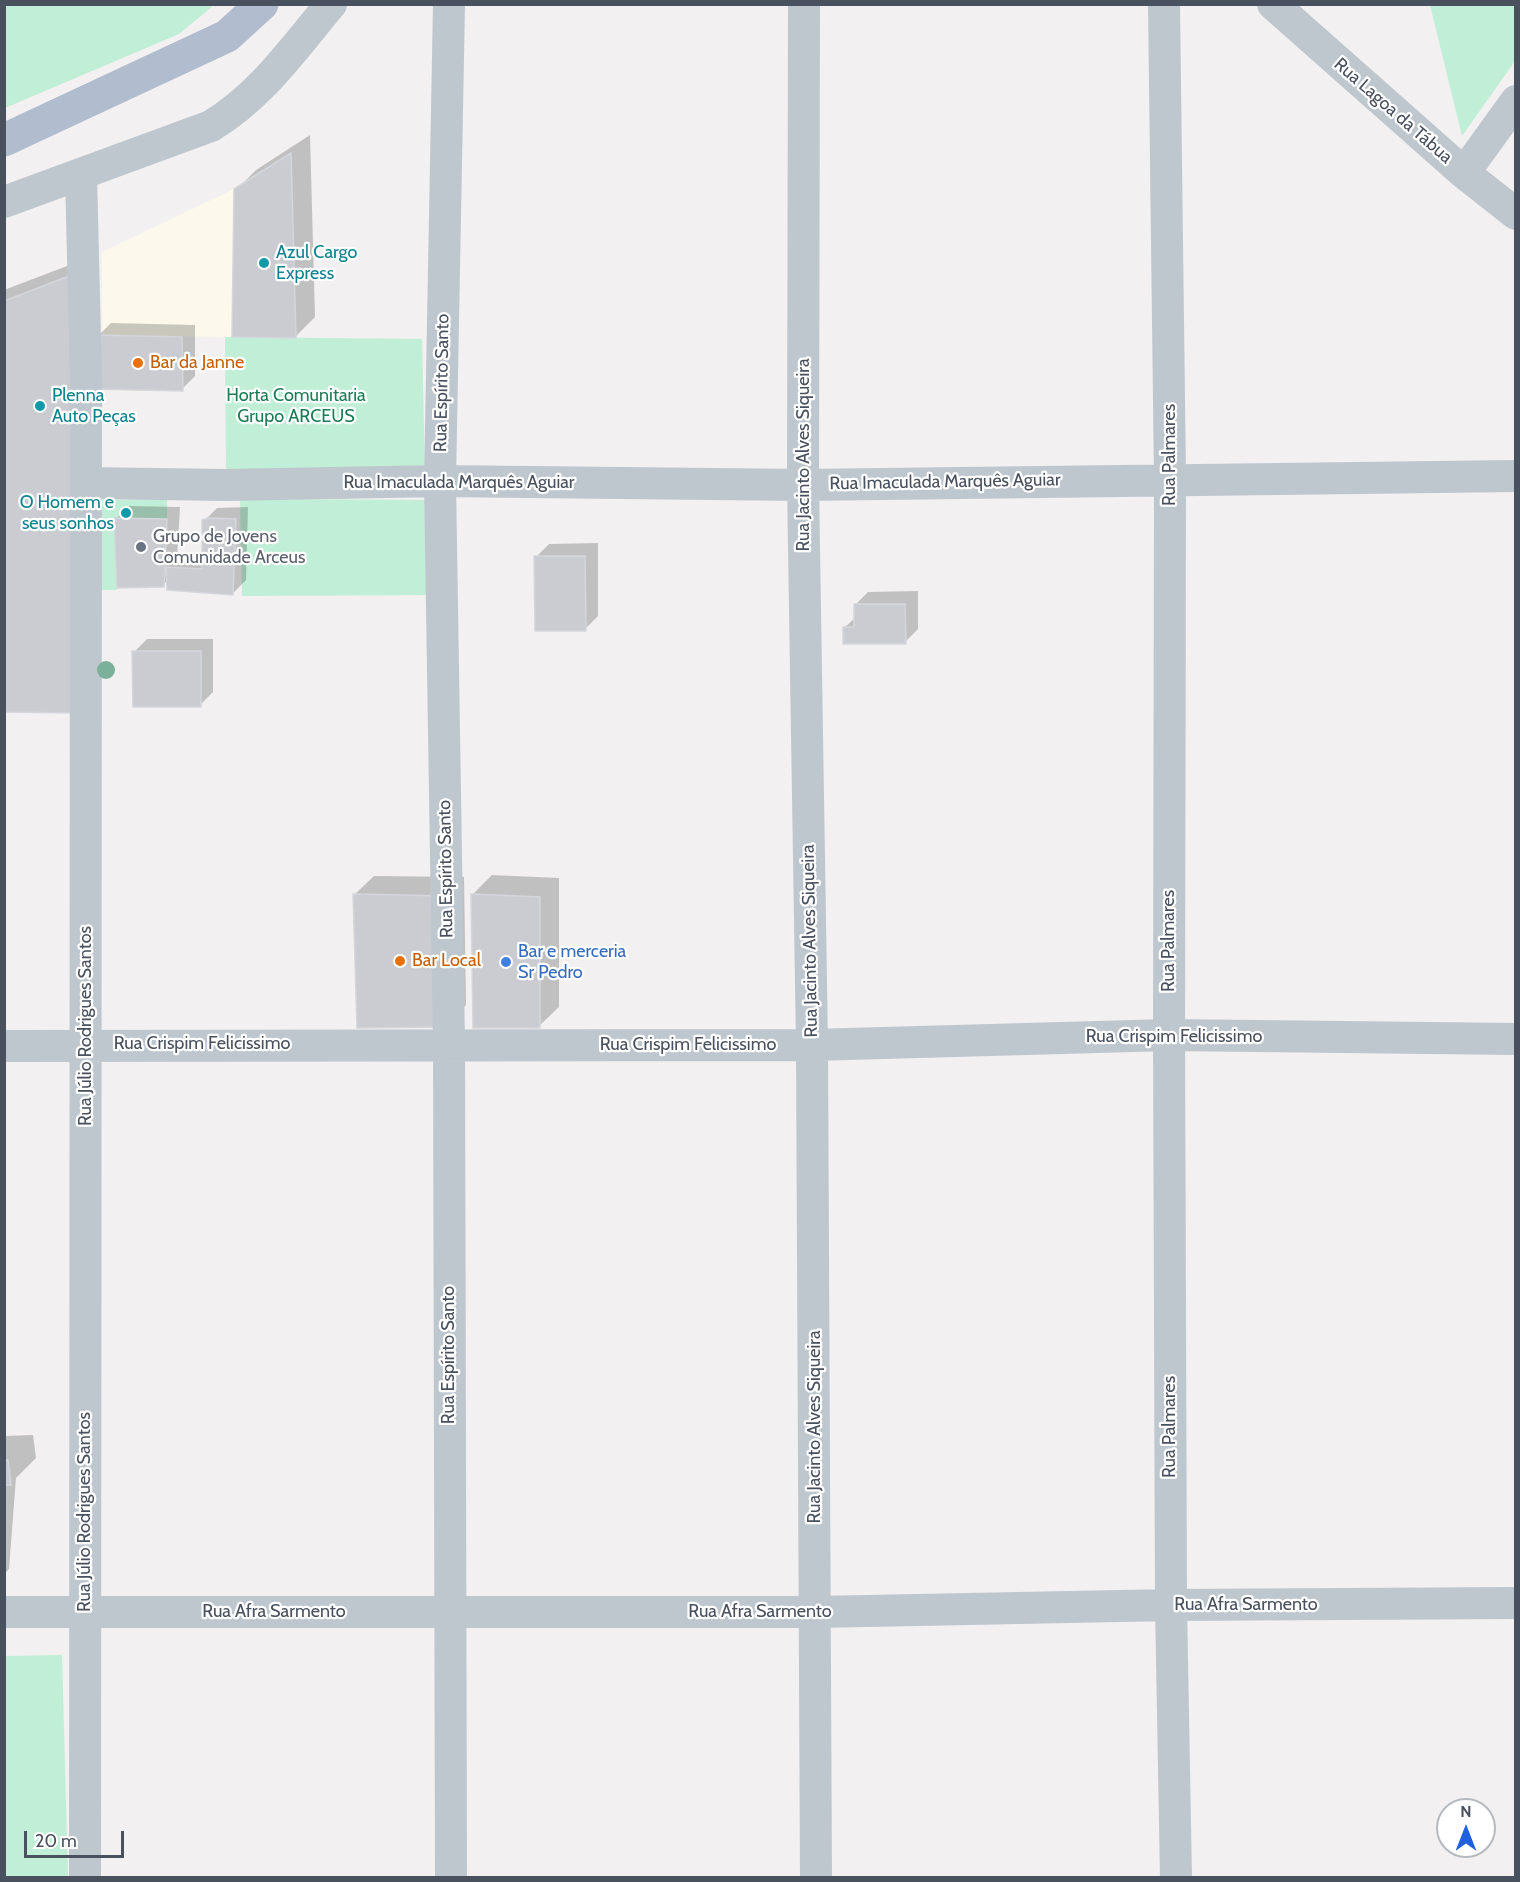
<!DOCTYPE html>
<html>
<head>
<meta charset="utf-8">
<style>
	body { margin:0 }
	#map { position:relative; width:1520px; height:1882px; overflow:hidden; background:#f2f0f0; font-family:Cabin,sans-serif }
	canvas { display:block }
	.frame { position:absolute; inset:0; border:6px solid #48515d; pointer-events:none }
	.north { position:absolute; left:1436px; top:1798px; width:60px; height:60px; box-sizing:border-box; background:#fff; border:2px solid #b6b9be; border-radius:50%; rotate:0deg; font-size:16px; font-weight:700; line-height:24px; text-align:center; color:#48515d }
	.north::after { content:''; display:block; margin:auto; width:21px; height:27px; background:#1f61dd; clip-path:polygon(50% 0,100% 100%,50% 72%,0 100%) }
	.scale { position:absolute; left:24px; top:1831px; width:100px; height:27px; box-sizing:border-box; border:3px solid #48515d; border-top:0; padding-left:8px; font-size:18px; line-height:21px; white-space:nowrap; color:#48515d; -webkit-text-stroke:4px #fff; paint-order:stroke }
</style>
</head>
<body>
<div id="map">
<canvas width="1520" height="1882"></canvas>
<div class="frame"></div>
<div class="north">N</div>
<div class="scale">20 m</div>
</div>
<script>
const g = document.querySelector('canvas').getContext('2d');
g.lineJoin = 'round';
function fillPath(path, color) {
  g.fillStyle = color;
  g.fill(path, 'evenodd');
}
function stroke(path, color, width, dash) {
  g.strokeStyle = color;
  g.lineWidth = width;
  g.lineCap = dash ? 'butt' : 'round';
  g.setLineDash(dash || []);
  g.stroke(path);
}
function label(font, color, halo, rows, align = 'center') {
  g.font = font + ' Cabin,sans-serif';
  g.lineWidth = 4.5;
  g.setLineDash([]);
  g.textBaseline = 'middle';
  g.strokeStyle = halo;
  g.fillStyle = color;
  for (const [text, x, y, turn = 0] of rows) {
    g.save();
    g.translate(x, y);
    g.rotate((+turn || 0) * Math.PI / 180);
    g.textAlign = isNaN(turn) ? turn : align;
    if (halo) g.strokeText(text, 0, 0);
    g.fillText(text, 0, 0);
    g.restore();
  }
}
fillPath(new Path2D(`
	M234 189 232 337 102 335V252Z`), '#fcf8eb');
fillPath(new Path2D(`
	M5 4H214V5L179 34 5 108Z
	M1430 5H1515V61L1462 136Z
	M225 337 422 339 425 474 226 479Z
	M240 499 438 500 439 595 242 596Z
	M97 500H167V519L114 518 117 590H99Z
	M62 1655 68 1877H5V1656Z`), '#c0eed6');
fillPath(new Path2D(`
	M310 135 315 317 296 336 236 190 256 170Z
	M96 255 95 339 111 323 195 325V376L182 389 95 388 4 711V290Z
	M129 506 180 507 177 559 181 555 203 556 204 521 217 508 248 507 246 580 233 593 168 580 163 585 116 519Z
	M598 543V616L585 629 536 557 549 544Z
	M918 591V629L905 642 844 628 856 617 855 605 868 592Z
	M147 639H213V692L200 705 134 652Z
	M492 875 559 878V1007L539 1026 472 895Z
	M374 876 464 877 466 1005 447 1025 354 895Z
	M33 1435 36 1458 16 1478 9 1569 4 1574V1436Z`), '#0003');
const building = new Path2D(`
	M291 153 296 338 232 337 234 189Z
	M77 273 75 713 4 712V301Z
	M96 335 182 337 183 391 91 389Z
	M114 518 167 519 164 587 117 588Z
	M208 518 236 519 233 595 167 590 166 567 202 569V520Z
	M534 556H585L586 631H535Z
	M854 604H905L906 644H843V627H854Z
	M132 651H201V707H133Z
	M353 894 445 896 447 1027 357 1028Z
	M471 894 540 897V1028H473Z
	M4 1460H8L11 1485H4Z`);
fillPath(building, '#caccd2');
stroke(building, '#d4d6db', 1.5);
stroke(new Path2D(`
	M449 4 440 481 449 1044 451 1878
	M804 4 803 485 812 1045 816 1878
	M1164 4 1170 479 1169 1035 1171 1605 1176 1878
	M1273 4 1464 173 1516 214
	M1464 173 1516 101
	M81 175 86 380 85 1878
	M4 202 211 126C261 96 294 48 331 4
	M86 483 226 485 440 481 803 485 1516 476
	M4 1046 812 1045 1169 1035 1516 1039
	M4 1612H816L1171 1605 1516 1603`), '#bec6ce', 32);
stroke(new Path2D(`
	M4 140 227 36 262 4`), '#b1bdce', 33);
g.fillStyle = '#7bb19a';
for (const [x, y] of [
	[106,670]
]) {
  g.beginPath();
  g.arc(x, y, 9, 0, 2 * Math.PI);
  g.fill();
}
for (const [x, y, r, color] of [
	[264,263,6,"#0f9aa8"],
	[138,363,6,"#e8710a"],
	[40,406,6,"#0f9aa8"],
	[126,513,6,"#0f9aa8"],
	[141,547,6,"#6b7280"],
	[400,961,6,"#e8710a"],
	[506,962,6,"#3f7fe0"]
]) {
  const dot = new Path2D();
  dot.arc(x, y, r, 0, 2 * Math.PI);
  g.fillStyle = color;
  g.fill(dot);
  stroke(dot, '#fff', 2);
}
label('18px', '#48515d', '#fff', [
	["Rua Lagoa da Tábua",1393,111,41],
	["Rua Espírito Santo",442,383,-89],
	["Rua Jacinto Alves Siqueira",804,455,-90],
	["Rua Palmares",1170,455,-90],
	["Rua Imaculada Marquês Aguiar",945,482,-1],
	["Rua Imaculada Marquês Aguiar",459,483],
	["Rua Espírito Santo",446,869,-91],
	["Rua Jacinto Alves Siqueira",810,941,-91],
	["Rua Palmares",1169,941,-90],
	["Rua Júlio Rodrigues Santos",86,1026,-90],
	["Rua Crispim Felicissimo",1174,1037],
	["Rua Crispim Felicissimo",202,1044],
	["Rua Crispim Felicissimo",688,1045],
	["Rua Espírito Santo",449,1355,-90],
	["Rua Jacinto Alves Siqueira",815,1427,-90],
	["Rua Palmares",1170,1427,-90],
	["Rua Júlio Rodrigues Santos",85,1512,-90],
	["Rua Afra Sarmento",1246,1605],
	["Rua Afra Sarmento",274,1612],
	["Rua Afra Sarmento",760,1612]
]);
label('18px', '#0d838f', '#fff', [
	["Azul Cargo",276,253],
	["Express",276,274],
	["Plenna",52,396],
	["Auto Peças",52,417],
	["O Homem e",114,503,"right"],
	["seus sonhos",114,524,"right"]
], 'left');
label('18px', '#c56008', '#fff', [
	["Bar da Janne",150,363],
	["Bar Local",412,961]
], 'left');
label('18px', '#1a7d54', '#fff', [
	["Horta Comunitaria",296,396],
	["Grupo ARCEUS",296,417]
]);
label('18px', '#5b616d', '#fff', [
	["Grupo de Jovens",153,537],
	["Comunidade Arceus",153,558]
], 'left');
label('18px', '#366cbe', '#fff', [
	["Bar e merceria",518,952],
	["Sr Pedro",518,973]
], 'left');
</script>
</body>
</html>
